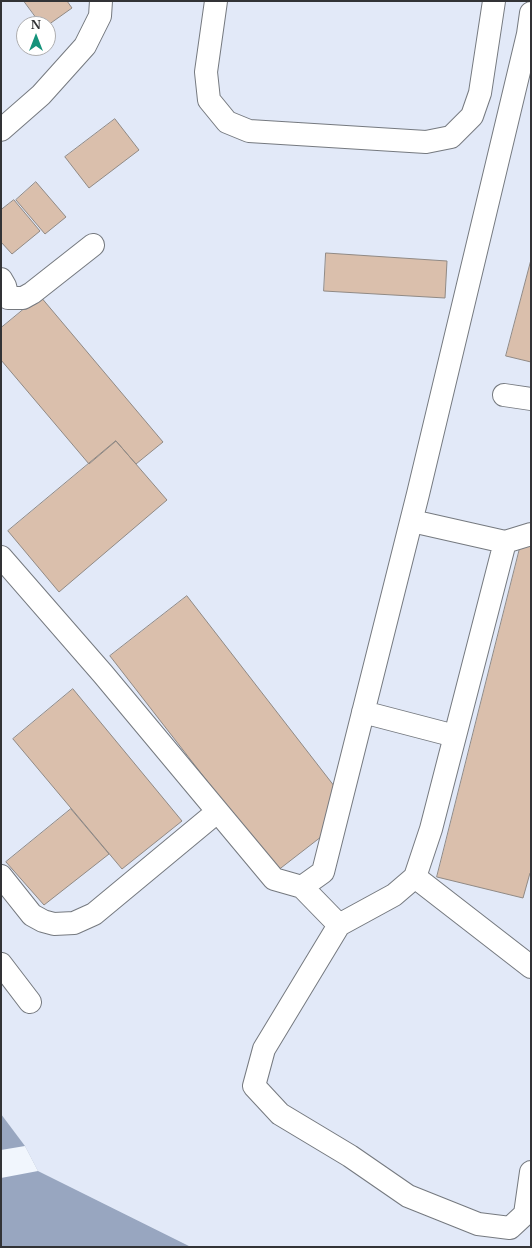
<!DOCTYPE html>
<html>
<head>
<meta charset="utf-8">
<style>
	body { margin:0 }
	#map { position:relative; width:532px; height:1248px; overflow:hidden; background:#f1f6fd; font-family:"Libre Baskerville",serif }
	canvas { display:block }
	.frame { position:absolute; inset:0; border:2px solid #323336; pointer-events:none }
	.north { position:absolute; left:16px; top:16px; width:40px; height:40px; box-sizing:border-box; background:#fff; border:1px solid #adadaf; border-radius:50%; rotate:0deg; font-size:11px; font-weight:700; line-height:16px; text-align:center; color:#323336 }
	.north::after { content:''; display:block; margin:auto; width:14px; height:18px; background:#15937b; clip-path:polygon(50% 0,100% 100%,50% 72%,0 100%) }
</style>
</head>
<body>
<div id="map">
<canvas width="532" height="1248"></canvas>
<div class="frame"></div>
<div class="north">N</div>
</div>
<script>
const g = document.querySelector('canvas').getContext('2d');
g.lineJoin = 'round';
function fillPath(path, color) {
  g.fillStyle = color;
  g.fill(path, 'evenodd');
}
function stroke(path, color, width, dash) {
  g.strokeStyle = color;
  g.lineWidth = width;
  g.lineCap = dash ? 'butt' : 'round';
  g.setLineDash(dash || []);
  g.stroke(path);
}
fillPath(new Path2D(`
	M1 1H531V1247H191L38 1171 25 1146 1 1114ZM24 24H48V48H24Z`), '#e2e9f8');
fillPath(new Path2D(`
	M1 1114 25 1146 38 1171 191 1247H1Z`), '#98a6c0');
fillPath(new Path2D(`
	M25 1146 38 1171 1 1178V1150Z`), '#f1f6fd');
const building = new Path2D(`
	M24 1H67L72 8 48 25V24H41Z
	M115 119 139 150 89 188 65 157Z
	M36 182 66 217 45 234 16 200Z
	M14 200 40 231 12 254 1 242V210Z
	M326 253 447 261 445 298 324 291Z
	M531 260V362L506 356Z
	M40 296 163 442 136 464 116 441 89 464 1 360V328Z
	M116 441 167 500 59 592 8 531Z
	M521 544 531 546V873H530L523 898 437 877Z
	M187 596 338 791 326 833 277 871 110 656Z
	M73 689 182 821 122 869 13 739Z
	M71 809 109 854 44 905 6 862Z`);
fillPath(building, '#dabfac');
stroke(building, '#918a85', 1);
const minor = new Path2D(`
	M216 1 206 72 209 100 227 122 249 131 426 142 451 137 472 116 480 93 494 1
	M1 130 41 95 85 46 100 16 101 1
	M1 279 5 286 8 298
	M8 298H23L32 293 93 245
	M504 395 531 399
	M412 521 505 542 531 534
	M1 557 103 674 274 879 302 887 323 872 418 494 528 34 531 13
	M363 712 455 736
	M1 876 32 915 43 921 54 924 74 923 94 914 217 812
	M415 877 531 967
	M302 887 339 925 264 1049 254 1086 280 1114 350 1156 408 1196 478 1224 510 1228 525 1214 531 1172
	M339 925 394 895 415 877 431 829 505 542
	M1 964 30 1002`);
stroke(minor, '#75797f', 24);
stroke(minor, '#fff', 22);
</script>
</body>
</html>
